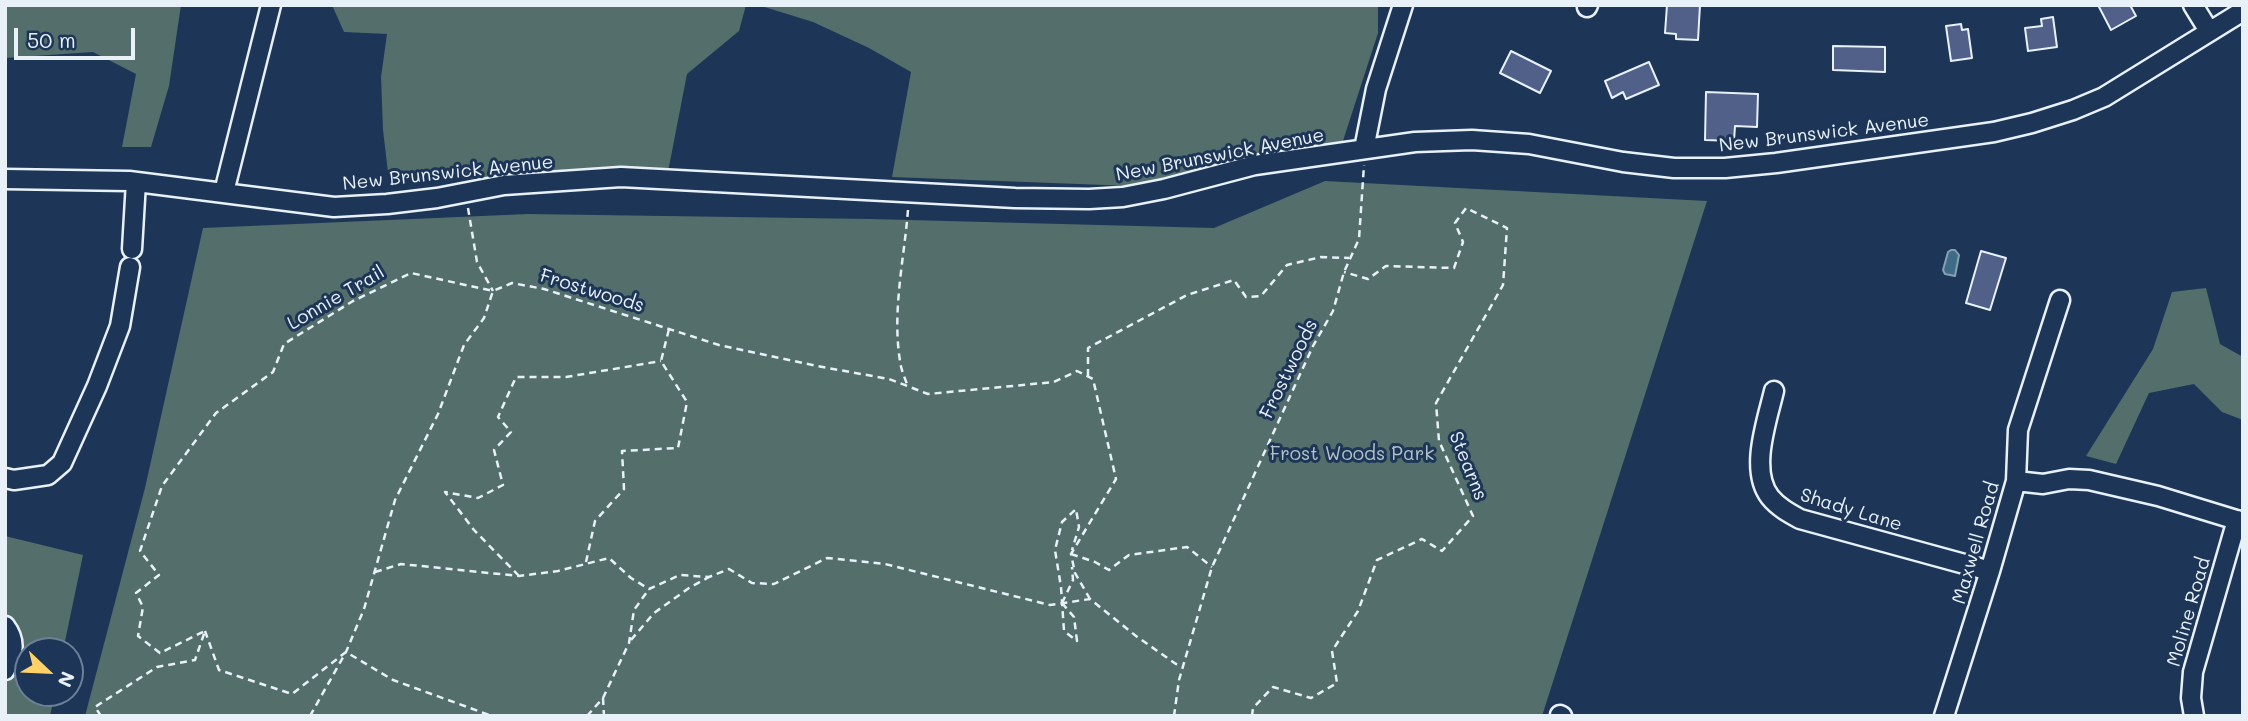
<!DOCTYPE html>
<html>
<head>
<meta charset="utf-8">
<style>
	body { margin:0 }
	#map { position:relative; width:2248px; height:721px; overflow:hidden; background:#1d3557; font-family:Mali,sans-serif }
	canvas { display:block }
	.frame { position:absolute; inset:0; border:7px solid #e8f1f8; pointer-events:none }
	.north { position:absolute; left:14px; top:637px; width:70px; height:70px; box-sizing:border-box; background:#1d3557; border:2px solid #6e8097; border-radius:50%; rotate:113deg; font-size:19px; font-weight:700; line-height:28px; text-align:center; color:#e8f1f8 }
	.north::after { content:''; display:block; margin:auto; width:24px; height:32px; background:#ffd166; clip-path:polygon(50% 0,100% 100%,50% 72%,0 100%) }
	.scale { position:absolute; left:14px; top:28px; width:121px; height:32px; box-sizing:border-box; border:4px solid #e8f1f8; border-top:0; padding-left:9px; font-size:21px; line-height:24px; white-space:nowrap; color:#e8f1f8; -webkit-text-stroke:5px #1d3557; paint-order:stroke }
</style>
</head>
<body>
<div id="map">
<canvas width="2248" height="721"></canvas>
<div class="frame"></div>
<div class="north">N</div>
<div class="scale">50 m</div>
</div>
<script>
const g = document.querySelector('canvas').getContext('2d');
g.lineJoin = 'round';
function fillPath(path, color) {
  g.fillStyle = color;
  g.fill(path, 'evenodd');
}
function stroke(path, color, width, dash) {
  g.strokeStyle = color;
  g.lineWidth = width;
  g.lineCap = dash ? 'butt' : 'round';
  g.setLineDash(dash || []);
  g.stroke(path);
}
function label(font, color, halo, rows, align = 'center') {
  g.font = font + ' Mali,sans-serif';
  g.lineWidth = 6;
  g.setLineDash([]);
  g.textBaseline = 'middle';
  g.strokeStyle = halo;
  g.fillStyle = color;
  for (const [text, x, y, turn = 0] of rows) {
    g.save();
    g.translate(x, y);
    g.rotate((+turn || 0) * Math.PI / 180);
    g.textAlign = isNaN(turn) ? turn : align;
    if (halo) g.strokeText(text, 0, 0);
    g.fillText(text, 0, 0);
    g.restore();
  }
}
fillPath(new Path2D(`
	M5 5H181L169 86 151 147H122L136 74 93 52 5 58Z
	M332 5H746L739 31 687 74 668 172 389 181 383 130 381 77 387 34 344 32Z
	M758 5H1378V33L1341 147 1132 186 892 177 911 72 869 48 813 22Z
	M1325 181 1707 201 1542 716H85L145 488 203 228 528 214 871 219 1214 228Z
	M2206 288 2220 344 2243 357V420L2222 412 2194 384 2149 393 2116 464 2086 456 2153 349 2172 292Z
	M5 536 83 555 63 651H28V693H55L50 716H5Z`), '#536e6b');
const water = new Path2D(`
	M1951 250H1955L1959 255 1955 276 1945 274 1943 270 1948 252Z`);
fillPath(water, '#406b87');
stroke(water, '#83a1b4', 2);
const building = new Path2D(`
	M1667 5H1700L1698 40 1676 39V34L1665 33Z
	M2098 5H2130L2136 16 2111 30Z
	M2053 17 2057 47 2028 51 2025 28 2042 26 2041 19Z
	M1961 24 1962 30 1968 29 1972 58 1951 61 1946 26Z
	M1833 46 1885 47V72L1833 70Z
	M1511 51 1551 71 1540 93 1500 73Z
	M1649 62 1659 85 1626 99 1623 92 1612 98 1605 81Z
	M1706 92 1758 94 1757 127 1735 126 1734 141 1705 140Z
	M1981 251 2006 258 1990 310 1966 303Z`);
fillPath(building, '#516088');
stroke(building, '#e8f1f8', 2);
const minor = new Path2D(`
	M2193 5 2209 31
	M1587 7 1588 5
	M1364 149 1376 89 1403 5
	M5 179 129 181 334 207 387 204 437 198 504 185 621 177 1015 198 1089 199 1123 197 1164 189 1255 165 1415 142 1472 140 1529 144 1623 162 1674 168H1725L1776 163 1994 132 2032 123 2073 110 2104 97 2243 11
	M224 192 271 5
	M132 249 136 182
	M1774 391C1767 421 1749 470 1770 497 1778 507 1789 513 1800 519L1990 571
	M5 478 14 480 48 475 62 463 97 386 120 326 130 267
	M2016 481 2043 484 2069 479 2089 480 2158 496 2243 522
	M5 626C17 642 13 653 5 670
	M1560 715 1562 716
	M1944 716 1990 571 2016 481 2018 430 2060 300
	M2194 716 2191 698 2193 672 2237 520`);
stroke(minor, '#e8f1f8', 23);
stroke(new Path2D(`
	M468 208 477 262 493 291
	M908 210C904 260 892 311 900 361 901 370 905 378 908 387
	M1088 376V348L1187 295 1234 280 1246 297 1261 296 1287 265 1321 257 1349 258
	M1071 554 1095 562 1109 570 1129 555 1187 547 1212 567
	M586 562 595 521 624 489 622 451 678 448 687 402 661 361 669 329
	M375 572 401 564 519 576 558 571 609 558 631 578 649 589 680 575 709 577 729 569 752 583 774 584 827 558 885 564 1050 605 1090 599 1136 636 1176 664 1183 666
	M519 576 474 530 445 492 478 498 503 485 494 450 511 432 498 417 516 377H566L661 361
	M1062 603 1073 580 1072 567
	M1062 603 1074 617 1077 641 1064 631 1061 587 1055 550 1062 522 1076 509 1079 527 1072 550
	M205 631 219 670 292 694 346 652 393 680 492 716
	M631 640 654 613 689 588 709 577
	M603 698 604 716
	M101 716 95 707 157 667 195 660 205 631 160 653 138 636 143 607 136 593 159 575 140 551 162 486 216 413 273 372 284 344 353 301 411 273 493 291
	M310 716 346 652 364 609 395 500 438 414 464 345 484 318 493 291 512 283 544 289 719 345 817 366 889 379 928 394 1054 382 1077 371 1093 379 1116 479 1071 554 1075 573 1090 599
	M587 716 603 698 629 643 634 610 649 589
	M1174 716 1179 680 1212 567 1313 346 1333 311 1344 272 1359 239 1364 165
	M1252 716 1253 708 1273 687 1311 698 1337 683 1332 651 1358 611 1377 560 1422 539 1442 551 1473 516 1439 441 1436 403 1503 285 1507 228 1466 208 1455 223 1463 242 1454 268 1386 266 1368 279 1344 272`), '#e8f1f8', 2.5, [7, 5]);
stroke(minor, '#1d3557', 18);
label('19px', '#e8f1f8', '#1d3557', [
	["New Brunswick Avenue",1824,133,-7],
	["New Brunswick Avenue",1220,155,-11],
	["New Brunswick Avenue",448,173,-6],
	["Frostwoods",592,291,17],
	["Lonnie Trail",336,298,-30],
	["Frostwoods",1289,369,-64],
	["Stearns",1468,466,68],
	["Shady Lane",1851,510,17],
	["Maxwell Road",1976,543,-74],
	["Moline Road",2189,612,-74]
]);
label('19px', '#b4c3c7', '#1d3557', [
	["Frost Woods Park",1352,454]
]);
</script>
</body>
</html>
